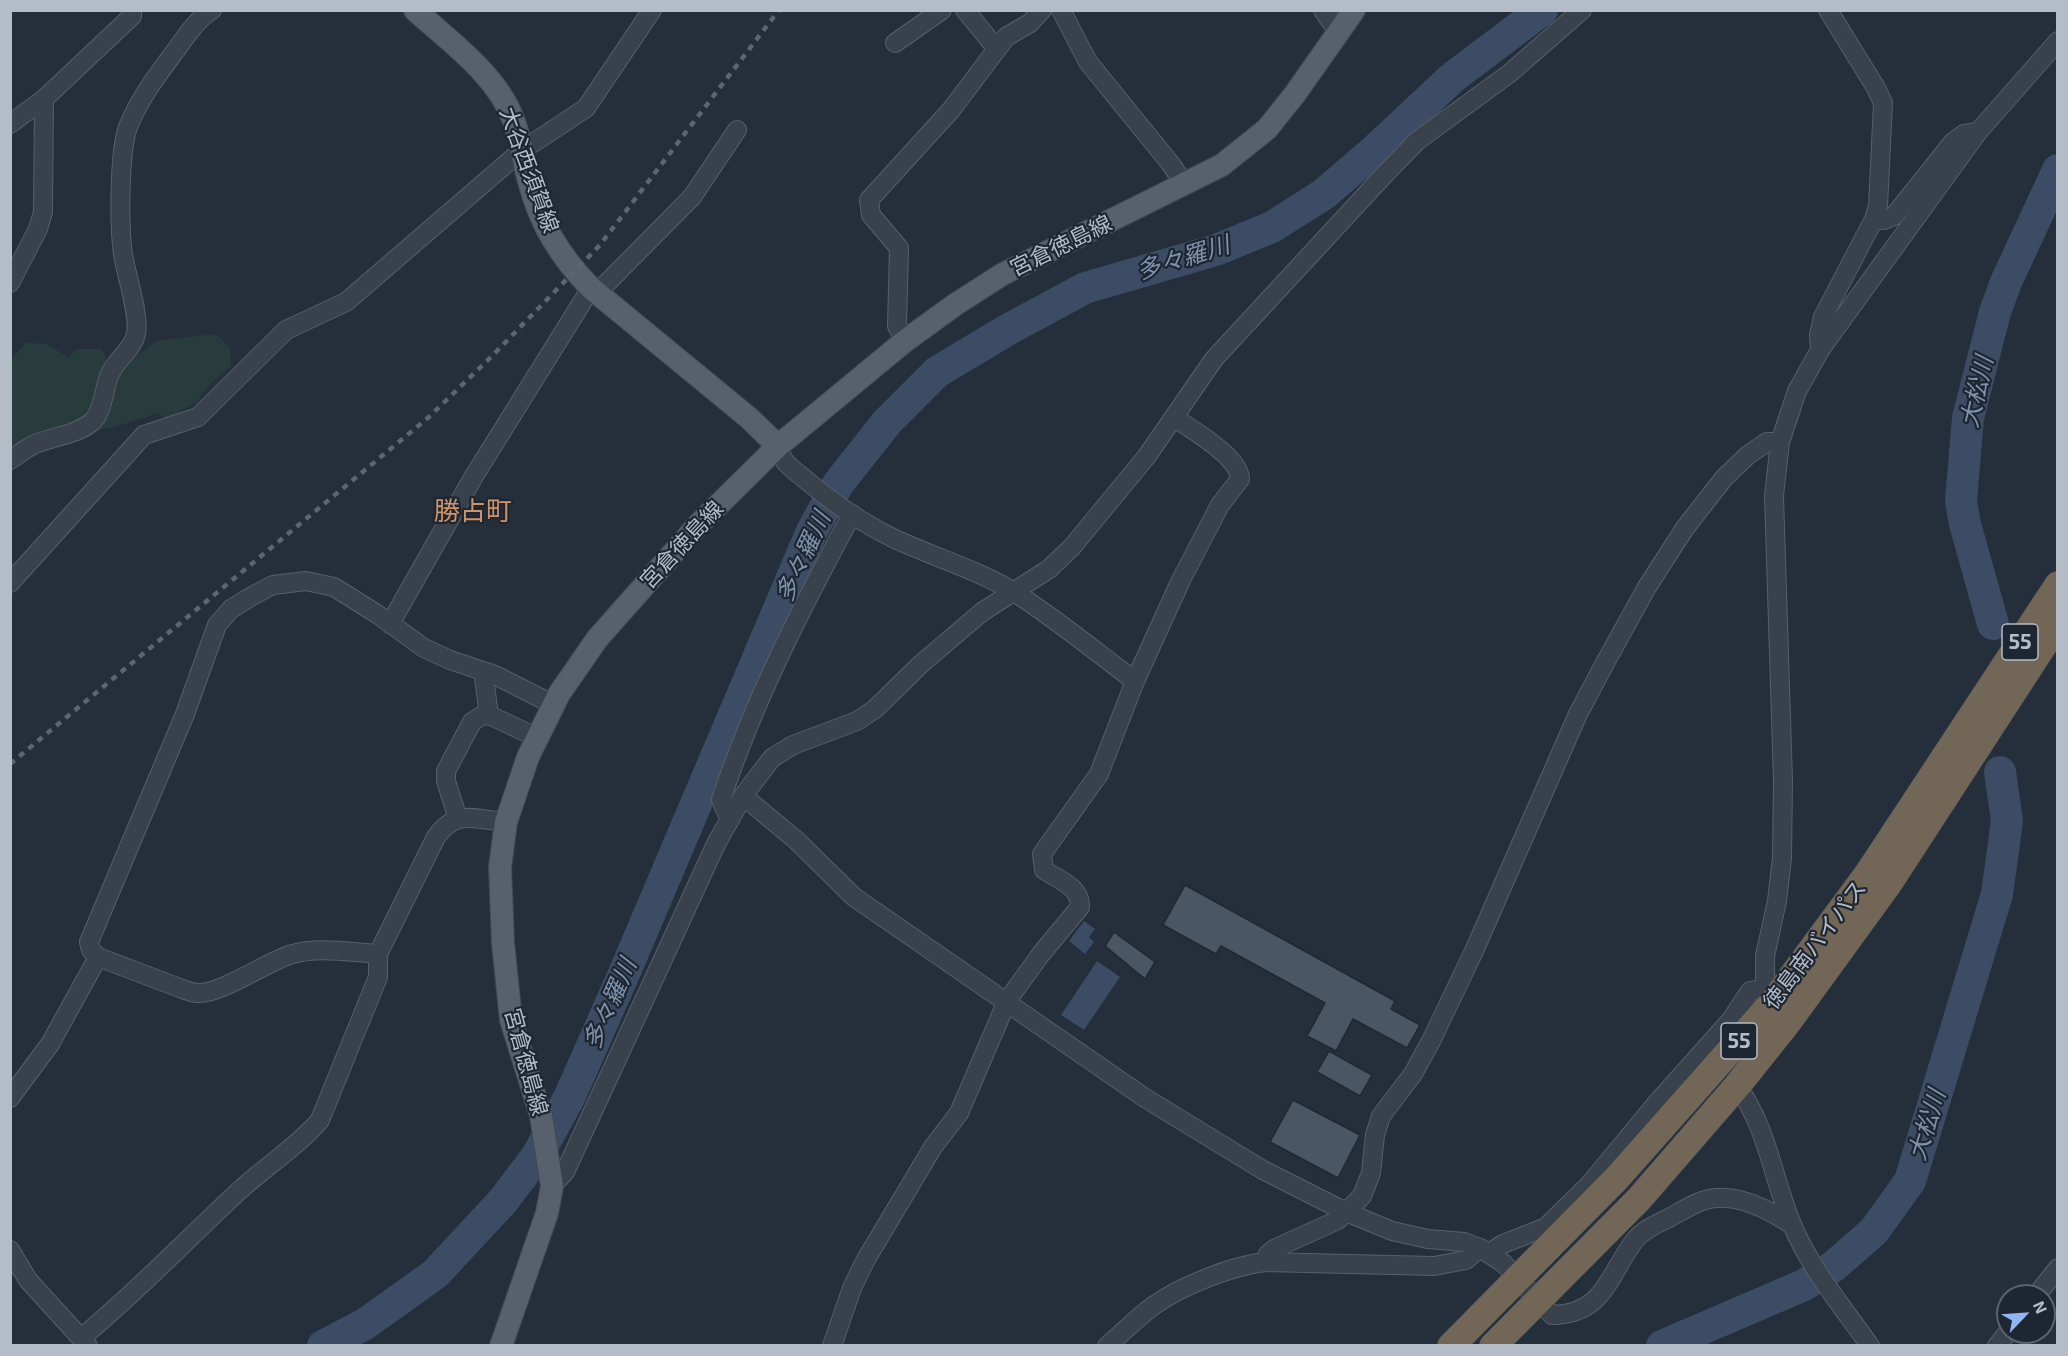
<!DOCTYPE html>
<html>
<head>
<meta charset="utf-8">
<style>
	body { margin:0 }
	#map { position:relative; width:2068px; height:1356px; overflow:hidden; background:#252f3c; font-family:"Exo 2",sans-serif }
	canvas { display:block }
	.frame { position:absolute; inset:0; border:12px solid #b4bcc7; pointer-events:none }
	.north { position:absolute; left:1996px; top:1284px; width:60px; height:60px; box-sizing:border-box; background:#1e2631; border:2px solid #5a626d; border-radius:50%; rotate:65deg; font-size:16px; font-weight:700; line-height:24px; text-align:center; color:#b4bcc7 }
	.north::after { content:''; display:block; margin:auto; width:21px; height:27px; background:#8fb5f2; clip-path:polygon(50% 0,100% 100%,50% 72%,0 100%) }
</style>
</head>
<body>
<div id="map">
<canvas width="2068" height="1356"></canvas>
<div class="frame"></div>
<div class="north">N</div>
</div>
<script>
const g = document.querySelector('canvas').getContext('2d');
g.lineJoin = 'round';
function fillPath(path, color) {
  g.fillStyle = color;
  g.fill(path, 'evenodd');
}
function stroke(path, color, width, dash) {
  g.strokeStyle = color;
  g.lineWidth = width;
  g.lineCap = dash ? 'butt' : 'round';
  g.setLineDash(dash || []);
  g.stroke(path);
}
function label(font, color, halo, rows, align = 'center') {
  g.font = font + ' "Exo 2","Noto Sans JP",sans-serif';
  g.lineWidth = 4.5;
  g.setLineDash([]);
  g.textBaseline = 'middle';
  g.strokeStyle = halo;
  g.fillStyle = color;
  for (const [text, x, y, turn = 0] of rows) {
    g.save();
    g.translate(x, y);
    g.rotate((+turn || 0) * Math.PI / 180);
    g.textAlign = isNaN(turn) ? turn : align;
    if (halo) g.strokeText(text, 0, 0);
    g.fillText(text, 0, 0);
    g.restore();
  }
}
fillPath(new Path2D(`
	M216 334 230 348 231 366 210 384 197 402 166 419 159 413 107 429 75 430 11 452 10 360 26 343 47 344 68 357 77 349H102L109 364 124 369 138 355 156 341Z`), '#283c3e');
fillPath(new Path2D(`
	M1084 921 1095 929 1089 937 1094 942 1085 954 1069 941Z
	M1097 961 1120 977 1084 1030 1061 1015Z`), '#3c4c64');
stroke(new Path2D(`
	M1993 624 1965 524 1961 501 1968 418 1995 312 2006 282 2058 170
	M323 1346 365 1324 435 1274 503 1201 537 1156 569 1098 626 969 812 531 838 484 887 422 937 372 1009 329 1085 288 1216 250 1272 227 1324 194 1374 151 1452 78 1542 10
	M1662 1346 1804 1285 1834 1266 1874 1231 1910 1181 1997 894 2007 821 2000 772`), '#3c4c64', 32);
const building = new Path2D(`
	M1185 885 1395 1001 1391 1009 1420 1025 1407 1048 1353 1019 1336 1051 1307 1036 1325 1003 1221 946 1216 954 1163 925Z
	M1114 932 1155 962 1145 979 1105 946Z
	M1329 1051 1372 1075 1360 1096 1317 1072Z
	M1293 1100 1360 1135 1338 1178 1270 1142Z`);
fillPath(building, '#4b5664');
stroke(building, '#202833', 1.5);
const minor = new Path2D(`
	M965 10 996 48
	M1061 10 1088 62 1170 163 1185 185
	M1323 10 1331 22 1342 29
	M1828 10 1876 88 1883 103 1878 206 1874 219
	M895 43 942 10
	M10 124 44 99 132 16V10
	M10 283 38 229 43 212 44 99
	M597 293 692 197 737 130
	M905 341 897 326 899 248 871 215 869 200 951 110 1006 37 1030 23 1042 10
	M1820 350 1819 335 1823 317 1874 219 1884 220 1894 216 1953 142 1964 134 1978 132
	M778 446C783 465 792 468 806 480 832 502 862 523 893 538 933 557 976 569 1014 592 1056 619 1095 651 1135 681
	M10 460C18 455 25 449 33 445 53 436 74 436 92 422 103 412 104 389 109 376 115 359 132 352 136 334 140 315 126 275 123 254 119 227 119 152 128 127 139 99 158 74 176 50 186 36 197 19 212 10
	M10 583 144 435 198 417 286 330 346 302 521 151 586 108 652 10
	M390 624 474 476 591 288
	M483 671 489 715
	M743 796 796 840 854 897 1145 1098 1263 1170 1346 1212 1392 1231 1428 1239 1464 1242 1480 1248
	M458 819 446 781V771L472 722 481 716 489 715 538 738
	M730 820 721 800C754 700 802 607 852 514
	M378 954C348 952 317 946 289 955 266 963 220 994 198 993 194 993 189 991 185 990L98 957 91 950 89 942 185 714 217 625 231 609 252 596 273 585 306 581 334 587 377 614 424 648 450 660 495 675 554 705
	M1778 1008 1773 1002 1765 978V956L1777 901 1782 858 1783 781 1774 496 1780 442 1797 391 1820 350 1978 132 2058 41
	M1737 1086C1766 1125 1773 1177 1791 1222 1809 1267 1842 1306 1870 1346
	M10 1098 50 1044 98 957
	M552 1186 565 1172 716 844 743 796 772 758 793 745 857 721 875 709 921 664 982 612 1049 569 1072 547 1147 456 1214 359 1385 174 1417 141 1510 73 1582 10
	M10 1250 28 1280 88 1346
	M1489 1253 1503 1244 1546 1227 1589 1185 1655 1105 1731 1020 1750 991 1768 988
	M1265 1262 1268 1254 1276 1248 1338 1220 1362 1196 1371 1173 1375 1135 1381 1116 1413 1074 1431 1041 1474 951 1578 714 1605 663 1647 587 1685 528 1724 478 1748 455 1767 442H1780
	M2036 1296 2058 1268
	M81 1338C137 1292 187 1239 240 1190 266 1166 297 1147 320 1120L378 977V954L436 837C457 808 475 820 506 822
	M832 1346 852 1288 865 1261 933 1147 959 1113 1007 1001 1041 954 1080 907C1081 887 1059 880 1044 870L1042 854 1099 774 1135 681 1181 580 1220 505 1240 479C1240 457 1191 429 1175 418
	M1107 1346C1122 1333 1137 1318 1153 1306 1181 1286 1231 1266 1265 1262L1434 1266 1466 1260 1480 1248 1503 1263 1552 1315C1605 1314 1608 1275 1635 1240 1644 1229 1657 1224 1669 1218 1680 1212 1691 1205 1702 1201 1732 1190 1768 1209 1792 1225
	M1997 1346 2008 1332`);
const major = new Path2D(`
	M415 10C448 40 497 75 513 119 521 138 523 161 529 181 539 222 562 259 591 288L749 418 778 446
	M501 1346 547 1213 552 1186 541 1116 511 1020 503 943 500 867 506 822 528 757 559 694 597 639 699 524 778 446 905 341 956 304 1003 274 1222 165 1267 129 1295 94 1354 10`);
const highway = new Path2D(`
	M1451 1346 1617 1178 1773 1002 1869 872 2058 585
	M1493 1346 1639 1199 1737 1086 1788 1022 1889 883 2058 623`);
stroke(minor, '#575f6a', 20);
stroke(major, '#424a55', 24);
stroke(highway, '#444c57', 28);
stroke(minor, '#39414c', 18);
stroke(major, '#57606c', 22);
stroke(highway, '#726756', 27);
stroke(new Path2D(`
	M10 764 429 417 494 354 600 245 779 10`), '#5b6573', 4.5, [6, 6]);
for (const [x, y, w] of [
	[2020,642,36],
	[1739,1041,36]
]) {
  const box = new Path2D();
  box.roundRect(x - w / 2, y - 18, w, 36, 4.5);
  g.fillStyle = '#1e2631';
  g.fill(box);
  stroke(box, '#b4bcc7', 1.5);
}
label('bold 21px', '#b4bcc7', null, [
	["55",2020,642],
	["55",1739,1041]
]);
label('22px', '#b4bcc7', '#1e2631', [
	["大谷西須賀線",529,170,70],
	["宮倉徳島線",1061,246,-26],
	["宮倉徳島線",682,545,-47],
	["徳島南バイパス",1815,945,-53],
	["宮倉徳島線",526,1062,75]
]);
label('italic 24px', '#7e92ad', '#1e2631', [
	["多々羅川",1183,258,-17],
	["大松川",1977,392,-77],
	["多々羅川",803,557,-65],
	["多々羅川",610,1004,-66],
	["大松川",1927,1125,-73]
]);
label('26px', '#ce9569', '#1e2631', [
	["勝占町",473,511]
]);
</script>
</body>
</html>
